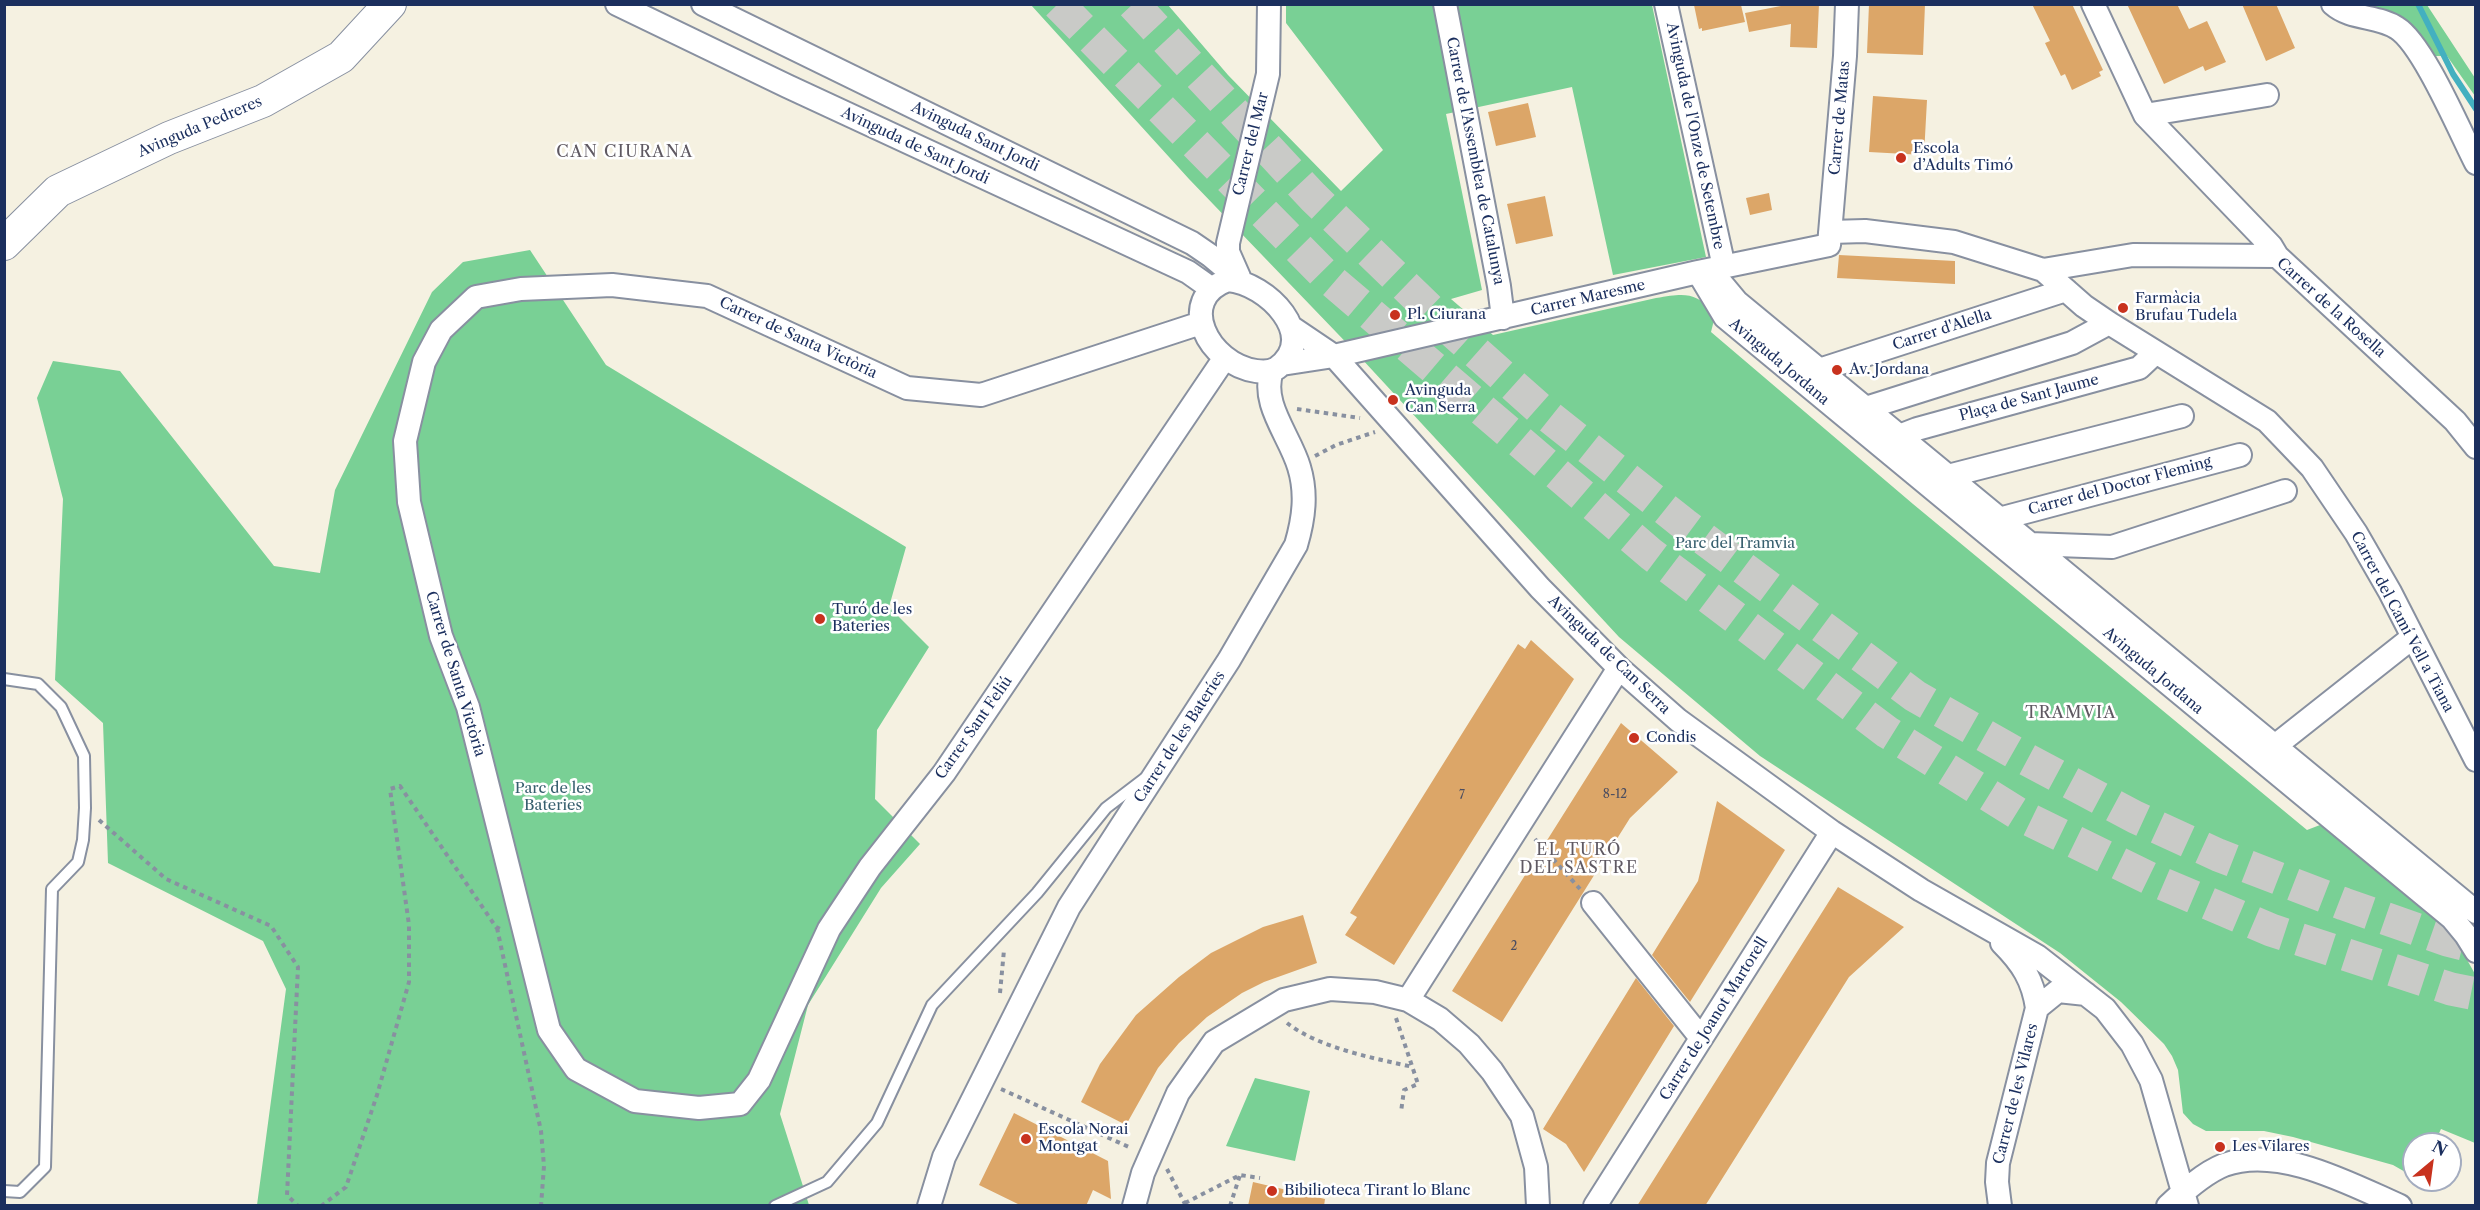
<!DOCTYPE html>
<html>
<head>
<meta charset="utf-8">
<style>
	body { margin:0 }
	#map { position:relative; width:2480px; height:1210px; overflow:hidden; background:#f5f1e1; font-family:"Libre Caslon Text",serif }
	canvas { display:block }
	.frame { position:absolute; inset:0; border:6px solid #1b2f5e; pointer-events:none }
	.north { position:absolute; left:2402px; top:1132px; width:60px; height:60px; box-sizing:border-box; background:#fff; border:2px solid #a4acbf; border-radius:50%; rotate:29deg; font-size:16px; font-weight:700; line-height:24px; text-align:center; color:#1b2f5e }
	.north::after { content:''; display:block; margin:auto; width:21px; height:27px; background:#c8321e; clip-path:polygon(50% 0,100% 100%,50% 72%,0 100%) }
</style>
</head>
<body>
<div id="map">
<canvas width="2480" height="1210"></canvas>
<div class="frame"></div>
<div class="north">N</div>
</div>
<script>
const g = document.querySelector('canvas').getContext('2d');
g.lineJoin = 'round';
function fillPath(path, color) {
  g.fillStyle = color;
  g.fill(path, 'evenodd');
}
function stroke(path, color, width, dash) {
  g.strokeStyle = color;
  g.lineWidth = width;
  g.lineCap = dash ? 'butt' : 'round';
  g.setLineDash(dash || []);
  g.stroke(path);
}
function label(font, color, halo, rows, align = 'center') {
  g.font = font + ' "Libre Caslon Text",serif';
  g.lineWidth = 5;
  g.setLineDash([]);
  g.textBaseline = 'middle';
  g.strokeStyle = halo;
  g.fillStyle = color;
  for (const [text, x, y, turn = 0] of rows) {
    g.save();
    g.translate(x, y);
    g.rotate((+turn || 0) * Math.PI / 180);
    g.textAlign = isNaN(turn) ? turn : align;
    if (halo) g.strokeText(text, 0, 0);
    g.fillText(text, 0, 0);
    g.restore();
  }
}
fillPath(new Path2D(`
	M1031 5H1168L1228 75 1341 191 1383 150 1286 23V5H1652L1706 257 1613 275 1572 87 1446 114 1482 290 1451 299 1493 335 1656 298C1686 293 1693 292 1716 312L1711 332 1913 504 2307 830 2333 820 2447 924 2475 974V1143L2441 1129 2434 1144H2414V1177L2393 1165 2293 1137 2264 1131H2206L2193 1124 2183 1113 2178 1070 2172 1056 2164 1044 2121 1002 2060 953 1760 756 1619 637 1361 358 1189 179Z
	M2347 5H2427L2475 78V96L2447 56H2435L2407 24Z
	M530 250 606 365 906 547 889 607 929 647 877 730 875 799 920 844 881 888 808 1005 780 1114 809 1205H257L286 989 263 941 108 863 103 723 55 680 63 499 37 398 53 361 120 371 274 566 320 573 335 490 432 292 463 262Z
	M1255 1078 1310 1091 1295 1161 1226 1146Z`), '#79d095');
stroke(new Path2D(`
	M2418 4 2453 74 2476 109`), '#43b0c0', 6);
fillPath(new Path2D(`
	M1791 4H1819L1817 48 1790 47 1791 24 1749 32 1745 13Z
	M1869 4H1925L1923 55 1867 53Z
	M2032 4H2072L2103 70 2099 72 2101 76 2072 90 2065 74 2061 76 2045 43 2050 41Z
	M2127 4H2177L2189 29 2207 21 2226 62 2205 71 2203 66 2164 84Z
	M2242 4H2276L2295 48 2266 61Z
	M1694 5H1741L1745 22 1702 31V28L1699 29Z
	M1873 96 1927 100 1924 155 1869 152Z
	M1528 103 1536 137 1496 146 1488 112Z
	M1769 193 1772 210 1750 215 1746 198Z
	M1545 196 1553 236 1516 244 1507 204Z
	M1839 255 1955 261V284L1837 278Z
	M1531 640 1574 679 1394 965 1345 935 1357 917 1350 913 1518 644 1525 649Z
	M1621 723 1678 772 1630 818 1502 1022 1452 991Z
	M1717 801 1785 850 1690 1002 1652 955 1698 881Z
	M1838 887 1904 927 1849 977 1705 1206H1637Z
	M1303 915 1317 963 1264 982 1242 993 1207 1017 1179 1043 1158 1068 1126 1125 1081 1102 1100 1064 1136 1015 1179 977 1211 953 1263 927Z
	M1636 978 1674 1026 1584 1172 1566 1144 1543 1129Z
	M1014 1113 1108 1161 1111 1199 1093 1190 1086 1206H1022L979 1185Z
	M1253 1182 1325 1199 1324 1206H1248Z`), '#dca668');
stroke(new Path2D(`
	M1058 4 1324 274 1651 554 1887 732 2022 816 2149 878 2271 930 2451 989 2476 994
	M1133 4 1313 197 1451 330 1542 411 1684 524 1915 696 2024 758 2135 817 2218 855 2344 904 2447 940 2476 947`), '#c9cac7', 33, [33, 16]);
const lane = new Path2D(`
	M4 679 38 684 61 707 84 756 85 808 83 840 78 862 52 889 45 1167 20 1192 4 1191
	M775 1206 827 1182 877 1123 932 1005 1037 893 1106 808 1144 779`);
const street = new Path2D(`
	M617 4 787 86 1188 272 1212 289
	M703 4 1192 243 1211 256 1241 281
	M1445 4 1499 286 1503 318
	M1666 4 1724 267
	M2093 4 2145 115 2271 246 2277 256
	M2333 4C2351 20 2378 15 2397 28 2423 44 2460 132 2476 163
	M2145 115 2267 95
	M1830 232 1865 231 1954 242 2043 270 2084 306 2109 323 2267 421 2312 468 2356 533 2390 592 2476 760
	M2043 270 2133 255 2277 256 2455 421 2476 447
	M1698 272 1725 317 2452 918 2466 935 2476 951
	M1702 274 1722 284 1737 302 2476 912
	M1239 277 1228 252V243L1268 74 1269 4
	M1228 280C1267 283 1320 337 1277 368 1271 372 1263 372 1256 371 1208 364 1175 299 1228 280Z
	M1201 323 981 395 907 388 707 296 612 285 521 289 476 297 441 330 424 362 405 441 409 502 441 636 468 707 549 1030 576 1069 635 1101 699 1108 740 1104 759 1080 829 929 870 867 944 773 1224 359
	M1291 327 1334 356 1540 588 1619 668 1678 720 1832 832 1921 890 2037 956 2105 1009 2132 1044 2151 1080 2187 1206
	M1282 364 1334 356 1698 272 1829 245 1845 56 1847 4
	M1819 370 2066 290
	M1866 408 2072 343 2109 323
	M1899 436 1917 429 2139 368 2155 353
	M1948 476 2182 416
	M1999 519 2240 455
	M2030 544 2112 547 2285 491
	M2275 746 2413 637
	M1593 903 1701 1038
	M1408 1000 1619 668
	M2037 1008 2058 991 2086 994
	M929 1206 944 1157 1069 907 1229 660 1296 545C1304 518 1307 493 1299 467 1290 436 1260 403 1272 371
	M1134 1206 1143 1173 1178 1093 1214 1042 1284 1000 1330 989 1375 992 1408 1000 1440 1019 1469 1044 1492 1071 1522 1116 1536 1167 1538 1206
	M1595 1206 1832 832
	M2000 1206 1997 1182 1998 1163 2037 1008C2033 980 2022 963 2002 943
	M2168 1206C2184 1191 2204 1173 2224 1165 2279 1145 2350 1184 2400 1206`);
const secondary = new Path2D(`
	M4 244 58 191 169 138 263 101 341 57 390 4`);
stroke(lane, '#8890a0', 14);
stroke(street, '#8890a0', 26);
stroke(secondary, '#8890a0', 34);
stroke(new Path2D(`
	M1297 409 1360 418
	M1315 456 1336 445 1375 432
	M99 820 166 879 271 926 298 967 287 1195 298 1206
	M1535 839 1580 889
	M497 928 541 1131 544 1166 541 1206
	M1000 993 1004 950
	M1396 1018 1418 1084 1404 1090 1401 1112
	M1287 1023C1319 1048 1373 1058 1413 1067
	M1001 1089 1131 1148
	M1167 1169 1186 1206
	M1185 1203 1240 1175 1260 1178
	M321 1206 346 1187 377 1095 409 982V925L390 789 400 786 496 927 502 930
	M1230 1206 1240 1175`), '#8890a0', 4, [4.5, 4.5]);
stroke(lane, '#fff', 10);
stroke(street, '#fff', 22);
stroke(secondary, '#fff', 32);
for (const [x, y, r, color] of [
	[1901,158,6,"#c8321e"],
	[2123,308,6,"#c8321e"],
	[1395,315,6,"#c8321e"],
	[1837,370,6,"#c8321e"],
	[1393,400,6,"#c8321e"],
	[820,619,6,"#c8321e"],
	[1634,738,6,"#c8321e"],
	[1026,1139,6,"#c8321e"],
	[2220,1147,6,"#c8321e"],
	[1272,1191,6,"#c8321e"]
]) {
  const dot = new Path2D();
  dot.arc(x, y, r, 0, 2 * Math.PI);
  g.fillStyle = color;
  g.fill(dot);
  stroke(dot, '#fff', 2);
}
label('12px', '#4b4d60', null, [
	["8-12",1615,795],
	["7",1462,796],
	["2",1514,947]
]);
label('15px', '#1b2f5e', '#fff', [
	["Carrer de Matas",1840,118,-85],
	["Avinguda Pedreres",200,127,-23],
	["Avinguda de l'Onze de Setembre",1695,136,78],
	["Avinguda Sant Jordi",975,137,26],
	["Carrer del Mar",1251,144,-76],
	["Avinguda de Sant Jordi",915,146,25],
	["Carrer de l'Assemblea de Catalunya",1475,161,79],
	["Carrer Maresme",1588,298,-13],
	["Carrer de la Rosella",2331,308,42],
	["Carrer d'Alella",1942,330,-18],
	["Carrer de Santa Victòria",798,338,25],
	["Avinguda Jordana",1779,362,40],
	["Plaça de Sant Jaume",2029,398,-15],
	["Carrer del Doctor Fleming",2120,486,-15],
	["Carrer del Camí Vell a Tiana",2402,622,62],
	["Avinguda de Can Serra",1609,655,44],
	["Avinguda Jordana",2153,671,40],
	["Carrer de Santa Victòria",455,674,73],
	["Carrer Sant Feliú",974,728,-55],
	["Carrer de les Bateríes",1180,737,-57],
	["Carrer de Joanot Martorell",1714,1019,-58],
	["Carrer de les Vilares",2016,1094,-76]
]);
label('15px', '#1b2f5e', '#fff', [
	["Escola",1913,149],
	["d’Adults Timó",1913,166],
	["Farmàcia",2135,299],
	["Brufau Tudela",2135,316],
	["Pl. Ciurana",1407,315],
	["Av. Jordana",1849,370],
	["Avinguda",1405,391],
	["Can Serra",1405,408],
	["Turó de les",832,610],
	["Bateries",832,627],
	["Condis",1646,738],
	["Escola Norai",1038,1130],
	["Montgat",1038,1147],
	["Les Vilares",2232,1147],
	["Bibilioteca Tirant lo Blanc",1284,1191]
], 'left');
label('15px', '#375f6e', '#fff', [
	["Parc del Tramvia",1735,544],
	["Parc de les",553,789],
	["Bateries",553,806]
]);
g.letterSpacing = '1.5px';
label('16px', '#5f5962', '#fff', [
	["CAN CIURANA",625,152],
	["TRAMVIA",2071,713],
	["EL TURÓ",1579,850],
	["DEL SASTRE",1579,868]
]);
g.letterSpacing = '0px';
</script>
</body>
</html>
